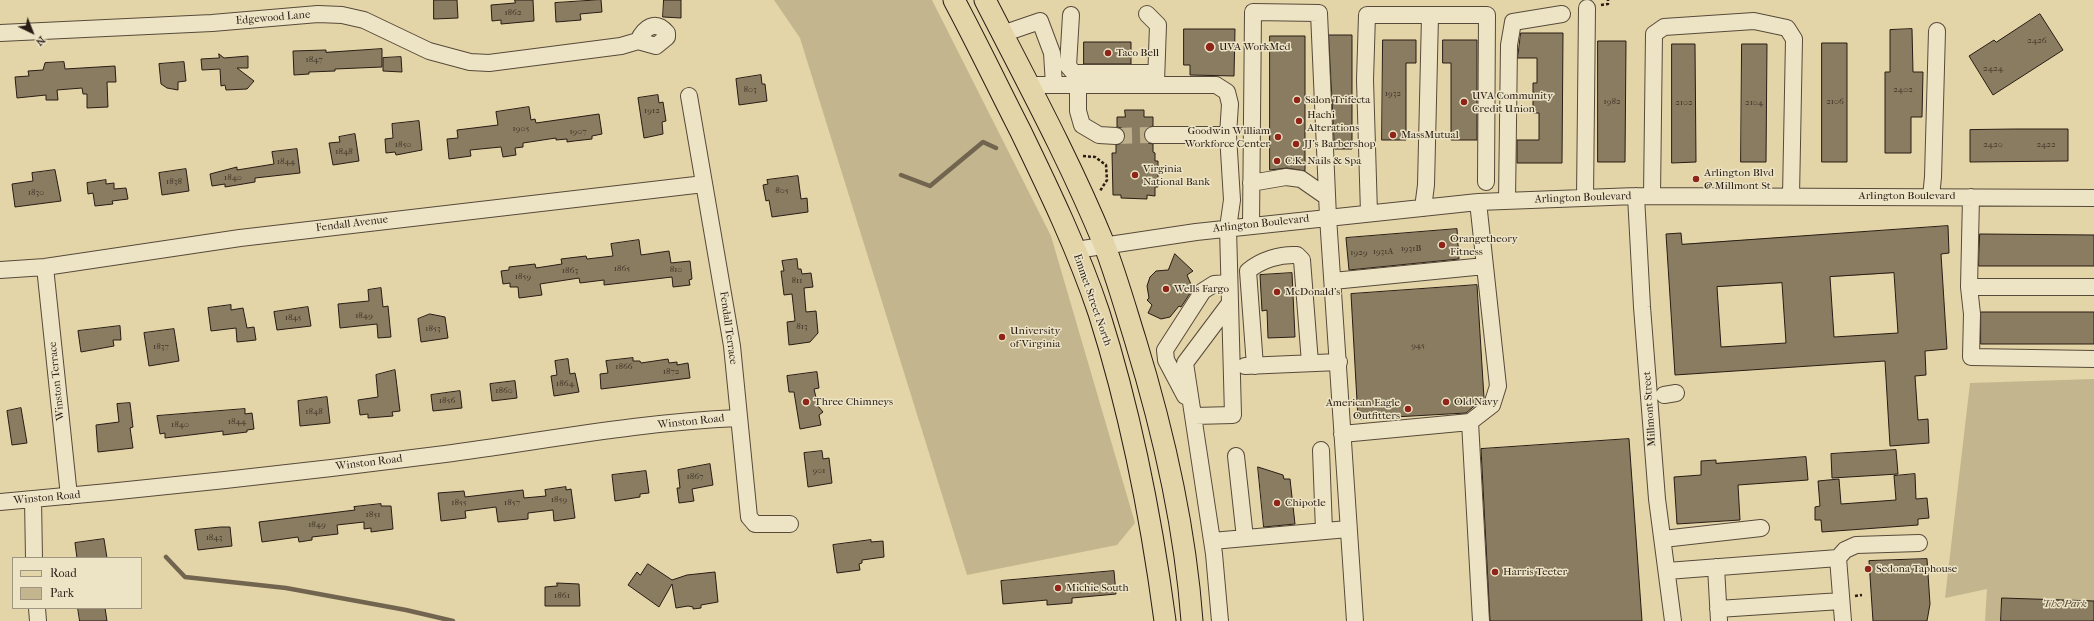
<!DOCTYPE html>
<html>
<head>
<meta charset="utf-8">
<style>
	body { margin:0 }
	#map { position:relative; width:2094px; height:621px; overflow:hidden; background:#e3d5a7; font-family:"IM FELL French Canon",serif }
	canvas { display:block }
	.legend { position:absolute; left:12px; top:557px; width:130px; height:52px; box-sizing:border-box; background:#ede4c6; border:1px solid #9e947f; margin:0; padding:5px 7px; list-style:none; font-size:12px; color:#281c15 }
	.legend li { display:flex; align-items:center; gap:8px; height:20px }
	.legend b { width:20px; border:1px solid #9e947f }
	.north { position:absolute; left:12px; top:12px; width:40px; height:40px; -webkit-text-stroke:3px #ede4c6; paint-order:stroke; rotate:137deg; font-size:11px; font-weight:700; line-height:16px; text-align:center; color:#281c15 }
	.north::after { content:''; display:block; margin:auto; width:14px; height:18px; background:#281c15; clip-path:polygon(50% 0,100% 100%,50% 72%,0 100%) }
</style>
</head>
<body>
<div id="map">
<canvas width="2094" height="621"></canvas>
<ul class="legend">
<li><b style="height:5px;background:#e3d5a7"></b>Road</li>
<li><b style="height:11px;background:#c3b68e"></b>Park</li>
</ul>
<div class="north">N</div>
</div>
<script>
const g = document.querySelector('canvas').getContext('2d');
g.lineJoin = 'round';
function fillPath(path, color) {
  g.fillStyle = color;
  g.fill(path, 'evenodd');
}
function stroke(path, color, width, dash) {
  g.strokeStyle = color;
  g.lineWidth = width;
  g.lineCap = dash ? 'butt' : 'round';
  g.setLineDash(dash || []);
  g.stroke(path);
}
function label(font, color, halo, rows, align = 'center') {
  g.font = font + ' "IM FELL French Canon",serif';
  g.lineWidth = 3;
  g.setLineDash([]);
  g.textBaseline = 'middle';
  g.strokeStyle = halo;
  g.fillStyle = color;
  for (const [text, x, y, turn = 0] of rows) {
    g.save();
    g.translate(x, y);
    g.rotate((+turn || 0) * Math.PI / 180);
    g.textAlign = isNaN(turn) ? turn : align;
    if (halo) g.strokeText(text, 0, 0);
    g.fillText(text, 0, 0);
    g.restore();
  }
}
fillPath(new Path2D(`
	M774 0H932L1051 236 1135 523 1117 545 967 575 800 38Z
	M2094 379V621H1985L1987 589 1945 598 1970 383Z`), '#c3b68e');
stroke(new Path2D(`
	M901 175 930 186 983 142 996 148
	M166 557 185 577 286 588 406 610 453 621`), '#72654f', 4.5);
const building = new Path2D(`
	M434 0H457L458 18 434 19Z
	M515 0H533L534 21 501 24V20L492 21 491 5 515 3Z
	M601 0 602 12 580 14 581 20 556 22 555 3Z
	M664 0H681V18L663 17Z
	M2040 14 2063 50 1993 95 1969 56 1994 40 1996 42Z
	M1184 29H1235L1234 76 1190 75V65H1184Z
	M1912 29 1913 72H1923L1922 117H1911V153H1885V72H1890V30Z
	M1521 33H1563L1562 163H1517V140H1539V113H1533V83H1537V58H1518Z
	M1329 35H1352V149H1335Z
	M1270 36H1305V171L1287 168 1270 170Z
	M1383 40H1416V63H1406V140H1382Z
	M1443 40H1477V140H1451V63H1443Z
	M1598 41H1626L1625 162H1598Z
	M1084 42H1131V64H1084Z
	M1822 43H1847V162H1822Z
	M1672 44H1695L1696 162 1672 163Z
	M1742 44H1767L1766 162H1741Z
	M382 49V67L335 69V71L309 72V74L294 75 293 51 326 50V52Z
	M219 54 224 58 248 56V68H237L254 81 247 89 226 90 225 85 221 86 220 69 202 70 201 59 219 58Z
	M401 57 402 72 383 71V58Z
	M64 62 65 69 115 66 116 82H107L108 107 87 108V94H83L82 88 57 90 58 100H46V95L17 98 15 77 29 76 28 71 43 70 45 63Z
	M184 62 186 81 178 82V90L167 88 161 84 159 64Z
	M761 75 762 84H765L767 101 739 105 736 79Z
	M658 95 659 103 663 102 666 121 662 122 663 134 644 138 638 98Z
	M529 107 531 120 535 119 536 123 599 114 602 134 592 136V139L574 141 567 142V139L556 140V138L523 143V147L515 148 516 155 503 157 501 147 470 150 471 156 449 159 447 139 458 138 457 130 498 125 496 112Z
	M1125 110H1144V117H1153V126L1145 130 1144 135 1148 143 1153 144V152L1155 153V161H1158V187H1155V196L1147 195V199L1121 198V195H1113L1112 153H1116V145L1124 142 1125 136 1122 128 1117 127V117H1125Z
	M419 121 422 150 396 155 395 152 386 153 385 139 393 138 392 124Z
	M2015 129H2068V161L1970 162V130Z
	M355 134 359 161 333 165 329 143 340 142 339 137Z
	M297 149 300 173 255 178V182L225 187V184L212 186 210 174 237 167V170L274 164 272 152Z
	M186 169 189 191 162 195 159 173Z
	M55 170 61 201 15 207 12 184 33 181 32 173Z
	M798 176 801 199 807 198 808 212 772 217 769 200 766 201 763 185 768 184 767 180Z
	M106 180V184L114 183V189L126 188 128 199 112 201 113 204 95 206 93 193 88 194 87 183Z
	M1948 226 1949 253 1941 254 1947 349 1925 351 1926 375 1915 376 1918 420 1928 419 1929 443 1890 446 1885 361 1675 375 1666 234 1681 233 1682 244ZM1894 273 1898 333 1834 337 1830 277ZM1782 283 1786 343 1721 347 1717 287Z
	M1457 229 1459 259 1349 270 1346 238Z
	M1980 234 2094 235V266H1979Z
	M639 240 641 255 669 251 671 263 690 261 692 279 689 280 690 285 673 287 672 277 604 285V280L580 283 579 278 540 284 542 295 519 298 518 287H510V283L503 284 501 271 509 270V267L535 264 536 268 562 264 561 259 586 256 587 259 613 256 611 244Z
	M1175 254 1193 271 1187 275 1193 289 1181 307 1179 306 1170 317 1161 319 1148 313 1152 305 1147 300 1149 298 1147 286 1150 277 1156 271 1168 270Z
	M797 259 798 269H801L802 274 811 273 813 287 804 288 806 312 816 311 818 333 810 342 789 345 787 322 795 321 792 294 784 295 781 271H784L782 261Z
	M1292 273 1295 337 1268 338 1267 310 1262 311 1260 275Z
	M1477 285 1484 398 1466 413 1358 419 1351 294Z
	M381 288 383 307 388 306 391 337 378 338 377 324 340 328 338 304 369 301 368 290Z
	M231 305V310L243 308 247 328 254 327 256 340 237 342 236 328 211 331 208 308Z
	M308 307 311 326 277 330 274 312Z
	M1981 312H2094V344H1981Z
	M430 314 445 317 448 338 421 342 418 319Z
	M120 326 121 340H113L114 346 81 352 78 331Z
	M174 329 179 361 149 366 144 333Z
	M633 358V361H640L641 363 668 359 669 363 677 362V365L688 363 690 378 601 389 600 374 608 373 606 361Z
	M568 359 570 374 575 373 579 392 554 396 551 376 557 375 555 361Z
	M395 370 400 411 392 412 393 416 368 418V414L360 415 358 400 378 397 376 375Z
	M817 372 819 388 814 389 818 406 823 412 819 415 821 425 800 429 794 392H789L787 376Z
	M515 381 517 398 492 401 490 384Z
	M460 391 462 408 433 411 431 395Z
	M327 397 330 423 300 426 298 401Z
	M130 403 133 427 130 428 133 448 98 452 96 425 119 422 117 404Z
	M21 408 27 443 12 445 7 411Z
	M245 409V414L252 413 254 429 247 430V432L223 435V431L165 438V433L160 434 157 416Z
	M1629 439 1642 621H1490L1481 449Z
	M1896 450 1898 474 1832 478 1831 454Z
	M822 451 823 459 829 458 832 483 808 487 804 453Z
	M1806 457 1808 480 1738 485 1740 520 1677 524 1674 477 1701 475V461L1716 460V463Z
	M710 464 713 485 692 489 694 501 679 503 677 488H680L678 470Z
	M1258 467 1283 475 1284 479H1290L1295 524 1264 527Z
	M646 471 649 493 640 494V497L615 501 612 475Z
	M1915 474 1916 499 1927 498 1929 518 1918 519V525L1822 532 1821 520H1815V507L1820 506 1818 481 1839 479 1841 504 1896 500 1894 476Z
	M566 487V490L571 489 575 518 554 521 553 510 528 513V519L498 522 496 507 465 511 466 518 441 521 438 493 464 491 465 497 523 490 524 498 546 496 545 490Z
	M381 504V506H391L393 529 371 532V528L364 529V522L337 525 338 534 312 537V540L299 542 298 537 262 542 259 522 355 510 354 507Z
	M221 527H230L232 546 198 550 195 530Z
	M104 539 107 558H77L75 543Z
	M871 540V542L883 541 884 557 862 560V563L859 564 860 570 837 573 833 545Z
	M1927 559 1930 604 1927 621H1873L1869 561Z
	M648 564 672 580 687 575 715 572 718 602 701 605V608L693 609V607L688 606 676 608 672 584 659 607 628 585 637 572 640 575Z
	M1114 571 1116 594 1072 598V603L1047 605V600L1003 604 1001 581Z
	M557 583 579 584 580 606H545V587L557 586Z
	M2002 598 2094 601V621H2001Z
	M78 608H105L107 621H80Z`);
fillPath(building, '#897c61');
stroke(building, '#281c15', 1);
stroke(new Path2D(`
	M1116 136 1153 135`), '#beb08a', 16, [16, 8]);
const minor = new Path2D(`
	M1147 14 1158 25 1156 82
	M1071 15 1068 66 1074 73H1156
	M0 33 212 23 318 14 342 15 364 20 429 51 470 62 489 63 621 46 638 41 656 46 667 37V33C655 19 644 28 638 41
	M1002 34 1040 21 1052 53 1054 85
	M1029 85H1216L1227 92 1230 104 1228 135 1232 200 1228 228 1233 415 1194 416
	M1078 85V111L1082 125 1099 135 1116 136
	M689 96 732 346 749 517 755 524H790
	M1153 135H1228
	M1251 183 1286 177 1301 179 1327 197
	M1636 196 1642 307 1657 499 1673 621
	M1652 196 1654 34 1664 27 1754 21 1787 28 1794 39 1791 196
	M1931 197 1933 177 1937 31
	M1971 197 1969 287 1972 314 1971 357 2094 359
	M1585 198 1587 8
	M1507 201 1509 45 1513 22 1562 14
	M1423 208 1426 185 1430 16
	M1369 213 1365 80 1367 15H1487L1486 182
	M1251 225 1253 12 1319 13 1328 217 1355 621
	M1076 250 1196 232 1478 202 1636 196 2094 198
	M45 267 69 496
	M0 270 45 267 240 238 704 184
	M1333 281 1485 266
	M1969 287H2094
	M1245 366 1339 362
	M1255 366 1248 271C1261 260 1280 254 1297 255L1302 260 1310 363
	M1664 395 1676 393
	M1185 396 1166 360 1165 350 1203 291 1214 284 1229 283
	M1470 422 1481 621
	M1342 434 1470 422 1492 405 1498 386 1478 202
	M1321 450 1324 531
	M1236 456 1245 538
	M33 499 34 558
	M0 502C149 489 297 473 445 454 543 441 640 422 738 418
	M1663 539 1761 528
	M1212 541 1348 529
	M1838 558 1845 550 1856 545 1919 543
	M1716 567 1719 621
	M1667 571 1838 558 1843 621
	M37 608 38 621
	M1718 609 1841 601
	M1220 621 1214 554 1185 363 1230 303`);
const major = new Path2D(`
	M954 0C977 43 998 87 1020 130 1049 190 1078 250 1099 313 1131 414 1151 516 1165 621
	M985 0C1026 80 1070 161 1104 244 1116 275 1125 307 1135 339 1163 430 1185 526 1192 621`);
stroke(minor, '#574a3a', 18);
stroke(major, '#281c15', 23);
stroke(new Path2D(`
	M1601 5 1608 4V0
	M1083 156 1095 157 1106 165 1107 180 1100 191
	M1855 596 1862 595`), '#281c15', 2.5, [3, 2]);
stroke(minor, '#ede4c6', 16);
stroke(major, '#e3d5a7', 21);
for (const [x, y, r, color] of [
	[1210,47,5,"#8f2418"],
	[1108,53,4,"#8f2418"],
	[1297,100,4,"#8f2418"],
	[1464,102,4,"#8f2418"],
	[1299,121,4,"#8f2418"],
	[1393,135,4,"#8f2418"],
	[1278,137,4,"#8f2418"],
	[1296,144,4,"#8f2418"],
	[1277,161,4,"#8f2418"],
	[1135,175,4,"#8f2418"],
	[1696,179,4,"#8f2418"],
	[1442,245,4,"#8f2418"],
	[1166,289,4,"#8f2418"],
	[1277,292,4,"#8f2418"],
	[1002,337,4,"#8f2418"],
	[806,402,4,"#8f2418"],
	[1446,402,4,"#8f2418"],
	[1408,409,4,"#8f2418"],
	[1277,503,4,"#8f2418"],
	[1868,569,4,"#8f2418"],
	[1495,572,4,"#8f2418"],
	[1058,588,4,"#8f2418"]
]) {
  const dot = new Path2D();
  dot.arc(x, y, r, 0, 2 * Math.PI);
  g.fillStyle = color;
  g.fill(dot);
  stroke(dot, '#ede4c6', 1.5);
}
label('9px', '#403428', null, [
	["1862",513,13],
	["2426",2037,41],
	["1847",314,60],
	["2424",1993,69],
	["803",750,90],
	["2402",1903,90],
	["1932",1393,94],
	["1982",1612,102],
	["2106",1835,102],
	["2102",1684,103],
	["2104",1754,103],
	["1912",652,111],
	["1905",521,129],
	["1907",578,132],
	["1850",403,145],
	["2420",1993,145],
	["2422",2046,145],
	["1848",344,152],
	["1844",286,162],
	["1840",233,178],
	["1838",174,182],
	["805",782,191],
	["1830",36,193],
	["1931B",1411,249],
	["1931A",1383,252],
	["1929",1359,253],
	["1865",622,269],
	["810",676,270],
	["1863",570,271],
	["1859",523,277],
	["811",797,281],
	["1849",364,316],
	["1845",293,318],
	["813",802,327],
	["1853",433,329],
	["945",1418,346],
	["1837",161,347],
	["1866",624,367],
	["1872",671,372],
	["1864",565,384],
	["1860",504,391],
	["1856",447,401],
	["1848",314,412],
	["1844",237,422],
	["1840",180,425],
	["901",819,471],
	["1867",695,477],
	["1859",559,500],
	["1855",459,503],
	["1857",512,503],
	["1851",373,515],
	["1849",317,525],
	["1843",214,538],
	["1861",562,596]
]);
label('11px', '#281c15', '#ede4c6', [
	["Edgewood Lane",273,18,-5],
	["Arlington Boulevard",1907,196],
	["Arlington Boulevard",1583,198,-2],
	["Fendall Avenue",352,224,-7],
	["Arlington Boulevard",1261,224,-6],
	["Emmet Street North",1092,300,71],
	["Fendall Terrace",728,328,82],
	["Winston Terrace",57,381,-96],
	["Millmont Street",1650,409,-94],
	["Winston Road",691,422,-6],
	["Winston Road",369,463,-7],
	["Winston Road",47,498,-5]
]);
label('11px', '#281c15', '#ede4c6', [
	["UVA WorkMed",1219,47],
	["Taco Bell",1116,53],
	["UVA Community",1472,96],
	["Credit Union",1472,109],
	["Salon Trifecta",1305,100],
	["Hachi",1307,115],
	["Alterations",1307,128],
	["Goodwin William",1270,131,"right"],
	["Workforce Center",1270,144,"right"],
	["MassMutual",1401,135],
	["JJ's Barbershop",1304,144],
	["C.K. Nails & Spa",1285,161],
	["Virginia",1143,169],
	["National Bank",1143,182],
	["Arlington Blvd",1704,173],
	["@ Millmont St",1704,186],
	["Orangetheory",1450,239],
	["Fitness",1450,252],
	["Wells Fargo",1174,289],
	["McDonald's",1285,292],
	["University",1010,331],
	["of Virginia",1010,344],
	["Three Chimneys",814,402],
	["Old Navy",1454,402],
	["American Eagle",1400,403,"right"],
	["Outfitters",1400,416,"right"],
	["Chipotle",1285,503],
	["Sedona Taphouse",1876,569],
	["Harris Teeter",1503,572],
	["Michie South",1066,588]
], 'left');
label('italic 11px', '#564a39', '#ede4c6', [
	["The Park",2065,604]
]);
</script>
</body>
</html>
